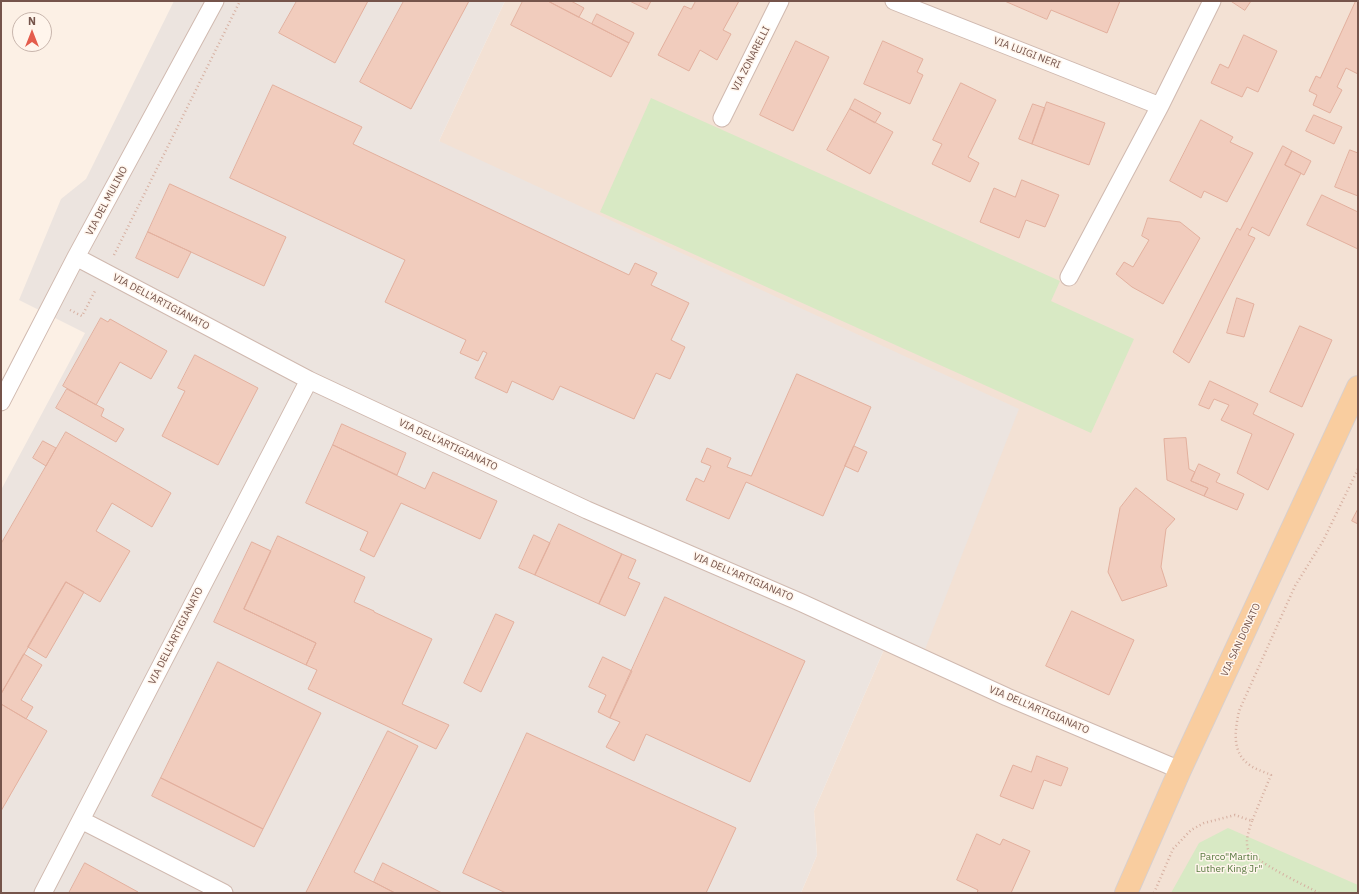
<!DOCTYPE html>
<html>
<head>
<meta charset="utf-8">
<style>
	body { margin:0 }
	#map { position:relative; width:1359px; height:894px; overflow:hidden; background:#fcf0e5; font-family:"IBM Plex Sans",sans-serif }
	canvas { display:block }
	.frame { position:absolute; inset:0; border:2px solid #75544b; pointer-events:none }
	.north { position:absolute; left:12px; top:12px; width:40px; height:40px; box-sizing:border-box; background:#fff5ec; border:1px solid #c8b5ac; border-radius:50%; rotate:0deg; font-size:11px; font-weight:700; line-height:16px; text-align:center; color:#75544b }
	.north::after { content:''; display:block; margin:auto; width:14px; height:18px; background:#e45c4c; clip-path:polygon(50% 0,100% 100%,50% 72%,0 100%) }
</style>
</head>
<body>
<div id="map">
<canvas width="1359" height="894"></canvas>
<div class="frame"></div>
<div class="north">N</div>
</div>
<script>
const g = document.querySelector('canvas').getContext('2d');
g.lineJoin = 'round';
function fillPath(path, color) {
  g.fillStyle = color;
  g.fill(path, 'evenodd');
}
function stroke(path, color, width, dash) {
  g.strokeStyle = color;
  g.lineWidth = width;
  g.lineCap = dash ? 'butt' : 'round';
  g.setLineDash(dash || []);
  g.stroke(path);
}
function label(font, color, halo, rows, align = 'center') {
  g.font = font + ' "IBM Plex Sans",sans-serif';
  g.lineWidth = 3;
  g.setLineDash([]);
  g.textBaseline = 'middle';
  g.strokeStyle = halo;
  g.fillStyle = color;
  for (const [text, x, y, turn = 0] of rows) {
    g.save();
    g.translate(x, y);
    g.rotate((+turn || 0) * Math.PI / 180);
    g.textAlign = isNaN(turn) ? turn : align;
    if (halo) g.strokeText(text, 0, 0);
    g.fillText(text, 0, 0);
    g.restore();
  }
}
fillPath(new Path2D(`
	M505 1H1358V893H801L817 855 814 811 889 638 439 141Z`), '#f3e1d4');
fillPath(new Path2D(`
	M174 1H505L439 141 1019 409 924 652 889 638 814 811 817 855 801 893H1V490L85 333 19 300 61 199 86 179Z`), '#ece4df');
fillPath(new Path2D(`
	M651 98 1060 281 1051 301 1134 339 1091 433 600 212Z
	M1228 828 1358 885V893H1171L1199 843Z`), '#d8e9c4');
const building = new Path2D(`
	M297 1H368L335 63 279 33Z
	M404 1H469L411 109 360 82Z
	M523 1H548L629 43 611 77 511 25Z
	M548 1H571L584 8 579 17Z
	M630 1H651L647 9Z
	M696 1H739L723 30 731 34 717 60 700 50 689 71 658 55 684 6 691 9Z
	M1005 1H1120L1107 33 1051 10 1047 19Z
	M1231 1H1251L1245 10Z
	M1356 1H1358V74L1346 68 1337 87 1342 90 1330 113 1313 105 1317 95 1309 91 1316 76 1320 78Z
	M597 14 634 33 629 43 592 24Z
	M1244 35 1277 51 1258 92 1247 87 1242 97 1211 83 1220 64 1228 68Z
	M796 41 829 57 793 131 760 115Z
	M883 41 923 59 917 72 923 75 910 104 864 84Z
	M961 83 996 100 968 157 979 163 970 182 932 164 942 144 933 140Z
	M273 85 362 127 353 144 629 275 635 263 657 273 651 285 689 303 671 340 685 347 670 379 656 373 634 419 560 386 553 400 512 381 507 393 475 378 487 353 483 351 478 361 460 353 466 340 385 302 405 260 230 178Z
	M855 99 881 113 875 123 850 109Z
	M1047 102 1105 123 1089 165 1032 144Z
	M1033 104 1045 108 1032 144 1019 139Z
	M850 109 893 132 870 174 827 150Z
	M1314 115 1342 127 1334 144 1306 131Z
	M1201 120 1233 137 1230 142 1253 153 1227 202 1204 191 1201 198 1170 181Z
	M1283 146 1292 151 1285 165 1301 173 1269 236 1252 227 1248 235 1255 238 1189 363 1173 352 1237 228 1240 230Z
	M1350 150 1358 153V196L1335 187Z
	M1292 151 1311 161 1304 175 1285 165Z
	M1022 180 1059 195 1045 227 1026 220 1019 238 980 222 994 188 1015 197Z
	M170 184 286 237 264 286 148 232Z
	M1322 195 1358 212V249L1307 225Z
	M1148 218 1180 222 1200 238 1163 304 1132 287 1116 274 1124 262 1133 267 1149 240 1142 236Z
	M148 232 191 252 178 278 136 258Z
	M1237 298 1254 304 1244 337 1227 333Z
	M101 318 108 322 110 319 167 351 151 379 120 362 96 405 63 386Z
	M1300 326 1332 340 1302 407 1270 392Z
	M195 355 258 388 218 465 162 436 185 391 178 388Z
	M797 374 871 407 823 516 746 482 729 519 686 500 696 478 704 482 711 466 701 462 707 448 731 458 727 467 751 476Z
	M1210 381 1258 404 1253 414 1294 434 1268 490 1237 473 1252 434 1221 420 1229 405 1214 399 1209 409 1199 405Z
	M67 389 104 409 101 416 124 429 116 442 56 408Z
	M342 424 406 453 397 475 333 445Z
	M66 432 171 493 152 527 112 503 96 531 130 551 100 602 66 582 1 694V544Z
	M1186 438 1189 469 1195 472 1191 481 1208 488 1204 496 1167 480 1164 439Z
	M43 441 56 448 46 466 33 458Z
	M333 445 425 489 433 472 497 501 480 539 401 503 374 557 360 550 368 532 306 503Z
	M854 446 867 452 858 472 845 466Z
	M1199 464 1220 474 1216 482 1244 494 1237 510 1204 496 1208 488 1191 481Z
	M1136 488 1175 519 1166 529 1161 567 1167 586 1122 601 1108 572 1120 508Z
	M1358 509V524L1352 521Z
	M559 524 622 554 599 604 535 575Z
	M534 535 550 543 535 575 519 568Z
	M278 536 365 577 354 602 374 611V612L432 639 402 704 449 725 436 749 308 689 317 670 306 665 316 643 244 609Z
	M252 542 271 551 244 609 316 643 306 665 214 622Z
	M622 554 636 560 628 578 640 583 625 616 599 604Z
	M66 582 84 592 46 658 28 647Z
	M665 597 805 661 750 782 646 734 634 761 606 747 620 722 610 718Z
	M1072 611 1134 640 1109 695 1046 666Z
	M496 614 514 622 481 692 464 683Z
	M24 654 42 665 21 700 33 707 26 719 1 704V694Z
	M603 657 632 671 610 718 598 712 606 695 589 687Z
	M218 662 321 713 263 829 161 778Z
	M1 704 47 731 1 811Z
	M388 731 418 746 354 872 395 893H306Z
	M527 733 736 828 706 893H506L463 873Z
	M1037 756 1068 768 1061 786 1044 780 1033 809 1000 796 1013 765 1031 772Z
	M161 778 263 829 254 847 152 796Z
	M977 834 1000 845 1003 839 1030 851 1011 893H977L978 890 957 880Z
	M85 863 138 892 137 893H69Z
	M383 863 442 893H395L374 882Z`);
fillPath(building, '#f1ccbd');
stroke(building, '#e3b09e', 1);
const minor = new Path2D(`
	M894 1 1160 106 1212 1
	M722 118 780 1
	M76 257 309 380 587 510 802 603 1007 697 1180 770
	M1069 277 1160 106
	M1 402 76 257 215 1
	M81 820 224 893
	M43 893 309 380`);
const primary = new Path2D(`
	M1126 893 1180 770 1358 387`);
stroke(minor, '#d0b9af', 19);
stroke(primary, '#d8cfcd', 24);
stroke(new Path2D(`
	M114 255 240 1
	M70 310 82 316 96 289
	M1252 821C1249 830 1245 840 1248 849 1253 861 1306 886 1319 893
	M1154 893 1173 849 1191 830 1204 823 1235 815 1252 821 1271 775C1265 772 1257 770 1251 766 1231 753 1235 731 1239 711L1295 586 1323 541 1358 469`), '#d6afa0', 2.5, [1, 3]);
stroke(minor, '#fff', 17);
stroke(primary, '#f9cd9f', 22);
label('10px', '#75544b', '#fff5ec', [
	["VIA LUIGI NERI",1027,53,21],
	["VIA ZONARELLI",751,59,-63],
	["VIA DEL MULINO",107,201,-62],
	["VIA DELL'ARTIGIANATO",161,302,28],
	["VIA DELL'ARTIGIANATO",448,445,25],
	["VIA DELL'ARTIGIANATO",743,577,23],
	["VIA DELL'ARTIGIANATO",176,636,-63],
	["VIA SAN DONATO",1241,640,-65],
	["VIA DELL'ARTIGIANATO",1039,710,23]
]);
label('10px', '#5a7a42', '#fff5ec', [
	["Parco\"Martin",1229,857],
	["Luther King Jr\"",1229,869]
]);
</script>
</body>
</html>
